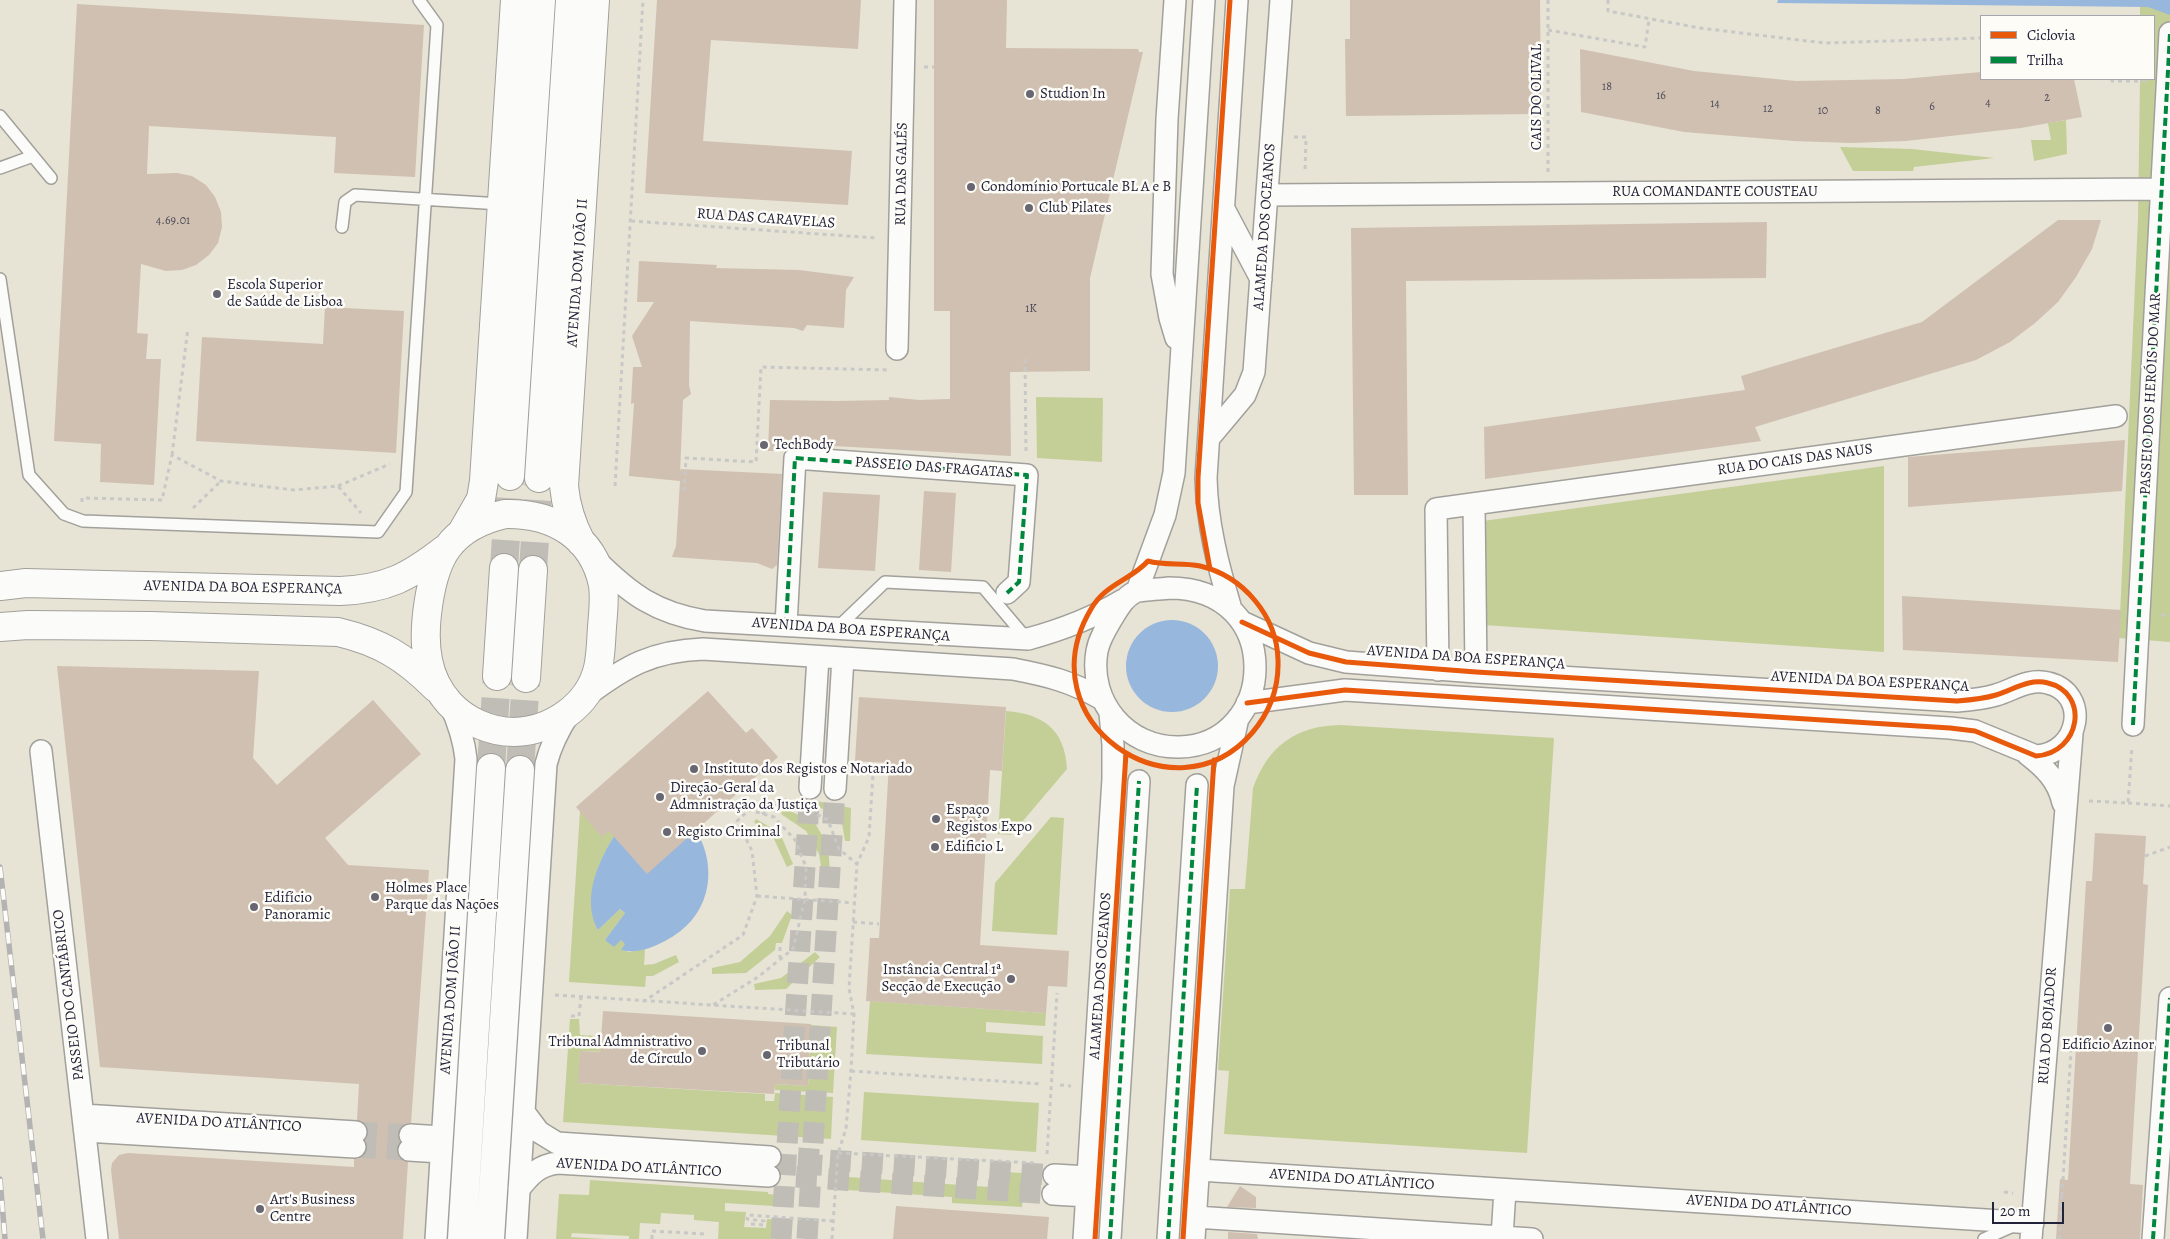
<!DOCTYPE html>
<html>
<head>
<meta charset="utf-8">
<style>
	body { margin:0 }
	#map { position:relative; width:2170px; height:1239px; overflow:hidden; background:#e7e3d5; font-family:Alegreya,serif }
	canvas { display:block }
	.legend { position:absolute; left:1980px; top:15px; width:175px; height:65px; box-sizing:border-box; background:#fdfcf7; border:1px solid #a5a5ac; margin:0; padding:6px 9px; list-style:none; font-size:15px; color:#22223b }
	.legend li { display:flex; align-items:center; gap:10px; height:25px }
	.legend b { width:25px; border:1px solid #a5a5ac }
	.scale { position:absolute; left:1992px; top:1202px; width:72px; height:22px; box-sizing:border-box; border:2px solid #22223b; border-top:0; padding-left:6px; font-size:15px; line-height:18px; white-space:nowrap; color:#22223b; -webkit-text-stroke:4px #fdfcf7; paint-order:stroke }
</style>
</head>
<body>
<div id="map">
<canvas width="2170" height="1239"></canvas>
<ul class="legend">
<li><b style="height:6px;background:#e8590c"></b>Ciclovia</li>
<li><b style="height:6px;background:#00873e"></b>Trilha</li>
</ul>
<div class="scale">20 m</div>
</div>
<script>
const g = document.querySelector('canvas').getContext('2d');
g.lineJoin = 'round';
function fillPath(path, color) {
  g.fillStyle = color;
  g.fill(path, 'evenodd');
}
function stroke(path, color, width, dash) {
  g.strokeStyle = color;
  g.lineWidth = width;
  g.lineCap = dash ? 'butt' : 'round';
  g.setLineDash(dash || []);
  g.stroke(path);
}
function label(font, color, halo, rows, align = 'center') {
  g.font = font + ' Alegreya,serif';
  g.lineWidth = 5;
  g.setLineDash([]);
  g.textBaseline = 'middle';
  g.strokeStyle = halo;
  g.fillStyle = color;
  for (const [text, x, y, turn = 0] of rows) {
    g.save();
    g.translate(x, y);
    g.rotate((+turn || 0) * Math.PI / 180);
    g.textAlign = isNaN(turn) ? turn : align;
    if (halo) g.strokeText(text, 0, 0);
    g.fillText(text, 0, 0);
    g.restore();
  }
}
fillPath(new Path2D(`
	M2140 0H2170V642L2119 638 2138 219 2140 79H2154V16H2140Z
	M2066 120 2067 154 2034 161 2031 140H2051L2048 123Z
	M1840 147 1912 149 1994 158 1914 167 1913 171H1853Z
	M1036 397 1103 398 1102 462 1037 458Z
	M1884 466V652L1484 625 1483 521Z
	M1006 711C1044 714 1065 730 1067 769L1011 835 998 834Z
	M1340 725 1554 738 1527 1153 1224 1134 1229 1071 1218 1070 1230 889H1245L1253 788C1268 746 1296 726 1340 725Z
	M807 799 851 808 850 841H845L841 817 807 802Z
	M784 808 815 823 828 846 831 884 824 885 819 854 806 831 781 814Z
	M580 811 615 825 619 829C598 859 584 894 598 930L620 909 625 913 605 940H621L626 944 622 950 629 952 645 949 644 965 654 964 676 955 679 962 653 976H646L645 987 569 982Z
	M1051 817 1064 818 1057 935 992 931 995 883Z
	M756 819 780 833 793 864 787 867 774 839 754 822Z
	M787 911 792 915 782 943H776L775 950 746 973 712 974V968L740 962 770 936Z
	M815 952 820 957 786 989 755 990 754 984 781 978Z
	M870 1001 1046 1013 1045 1026 986 1022V1032L1043 1036 1042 1064 866 1054Z
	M570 1019H579L580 1035 611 1037 610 1052 580 1051 579 1083 765 1094V1101H774L775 1093 833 1097 831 1139 563 1122Z
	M811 1025 837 1027 833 1093 775 1090V1084L808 1086Z
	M864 1092 1039 1103 1036 1152 861 1140Z
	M1005 1172 1036 1174 1034 1197H1023L1022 1207 952 1203V1197L847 1190 848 1177 1003 1188Z
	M590 1180 768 1192V1194L790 1196 789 1207 725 1203V1211L746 1212 744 1227 766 1228 767 1219 788 1220 787 1239H718L719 1222 694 1220V1215L661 1213 660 1224 640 1223 639 1239H629V1236L572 1233 571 1237 605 1239H556L559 1194 589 1195Z`), '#c4cf97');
fillPath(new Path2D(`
	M1778 0H2170V15L2148 7 1777 3Z
	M1126 666a46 46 0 1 1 92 0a46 46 0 1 1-92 0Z
	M619 829 696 830C720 871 709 919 665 941 651 948 637 954 621 950L625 944 621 940 614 947 605 940 625 913 620 909 598 930C580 898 600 856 619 829Z`), '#98b7dc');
fillPath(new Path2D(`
	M657 0H861L858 49 711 40 703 141 852 151 848 205 645 193Z
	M934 0H1007L1006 48 1138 49 1139 52H1143L1090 278V371L1010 372 1011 456 834 446 787 445 785 451H768L770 400 837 401 889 400V397L919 400 950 399V311H934Z
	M1350 0H1540L1541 107 1535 106V114L1346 116 1345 39H1350Z
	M77 4 424 25 415 177 334 173 336 137 149 126 147 174 177 173 192 176 206 185 215 197 221 212 222 227 218 243 209 255 196 265 182 270 166 271 141 264 137 333 148 334 146 359H161L154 485 100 482 101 444 54 441Z
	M1580 49 1694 71 1796 81 1903 79 1981 72V79H2074L2082 117 2021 128 1906 141 1851 143 1794 141 1684 132 1581 112Z
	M2058 220H2101L2092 249 2076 277 2058 302 2035 323 2010 342 1976 360 1755 427 1761 441 1485 479 1484 427 1745 390 1741 376 1922 322Z
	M1767 222 1766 278 1406 281 1408 495H1354L1351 228Z
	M639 261 717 265 716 268 799 270 854 277 846 290 844 328 807 325 803 331 794 328 690 321 689 385 691 394 683 400 680 474V469L782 474 777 565 772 569 757 563 672 557 676 546 680 481 629 476 634 403 631 404 633 367H642L632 336 654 302H637Z
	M325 307 404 311 396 453 196 441 202 337 323 344Z
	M2125 440 2122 491 1908 507V457Z
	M924 491 956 493 951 572 919 570Z
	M823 492 880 495 875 571 818 568Z
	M1902 596 2121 610 2118 662 1903 650Z
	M57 666 259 671 253 758 277 785 373 700 421 754 325 838 348 865 429 870 411 1123 404 1124 398 1134 400 1142 397 1149 398 1155 402 1160 408 1162 403 1239H119L111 1170 112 1163 119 1155 128 1153 354 1167V1159L361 1158 366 1153 367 1147 365 1140 368 1132 363 1122 357 1120 359 1084 100 1067Z
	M708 691 746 733 752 728 778 757 647 874 609 831 602 837 576 807Z
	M859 697 1006 707 1002 771 990 770 980 945 1069 951 1067 987 1048 986 1046 1013 866 1001 870 938H879L889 763 855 761Z
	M2095 833 2146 836 2143 884 2148 885 2130 1184 2143 1185 2140 1239H2056L2060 1179 2068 1180 2086 881H2092Z
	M603 1011 811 1024 808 1086 775 1084 774 1094 578 1083 580 1051 600 1052Z
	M1240 1186 1256 1197V1208L1227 1207Z
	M896 1206 1049 1217 1047 1239H893Z
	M1228 1232 1257 1234 1258 1239H1228Z`), '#d0c0b1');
stroke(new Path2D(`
	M356 1132 410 1135
	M355 1147 409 1150
	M798 1158 1054 1175
	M796 1177 1053 1194
	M781 1239 810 788
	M807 1239 835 789`), '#c0bcb6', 21, [21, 11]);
stroke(new Path2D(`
	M504 568 510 476
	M533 570 539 478
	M491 768 497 676
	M520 770 526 678`), '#c0bcb6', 28, [28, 14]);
const lane = new Path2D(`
	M0 116 51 178
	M0 168 33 156
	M342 227 345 202 355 195 501 204
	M0 279 29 475 64 514 83 521 378 532 406 492 437 25 419 0
	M837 628 885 582 983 587 1026 638
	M1984 1239 2013 1226`);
const street = new Path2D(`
	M1175 0 1167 119 1162 274 1170 318 1176 338
	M1267 195 2162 189
	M1224 209 1261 279
	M897 349 905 0
	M1209 438 1245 395 1254 372 1281 0
	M1474 504 1476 672
	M596 560C630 594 656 613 705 621L1028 639C1061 630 1093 618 1123 600
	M1169 588C1286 588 1278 745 1179 747 1127 748 1088 702 1097 651 1099 640 1105 630 1111 620 1118 609 1123 598 1135 592 1139 590 1161 589 1169 588Z
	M1137 591 1165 515 1174 473 1204 0
	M1231 609C1218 566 1207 523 1206 478L1237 0
	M1242 622 1309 653 1346 662 1476 672 1957 701C1970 700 1983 699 1996 695 2013 690 2029 678 2048 683 2090 693 2081 753 2036 756L1975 731 1950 728 1345 690 1247 703
	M786 625 795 458 1027 475 1019 582 1007 593
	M1438 670 1436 509 2116 416
	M586 696C626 666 652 651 703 649L1013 669C1049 676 1070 681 1102 699
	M2133 725 2170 33
	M41 751 97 1239
	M2027 754C2045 768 2058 780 2063 803
	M810 788 818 657
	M835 789 843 658
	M524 1112 539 1132 557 1143 770 1157
	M83 1115 356 1132
	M85 1131 355 1147
	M410 1135 442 1137
	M409 1150 441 1152
	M1199 1170 2033 1223
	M1054 1175 1088 1177
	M519 1189C530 1175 539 1165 558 1163L769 1176
	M1053 1194 1087 1196
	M1195 1217 1532 1239
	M1502 1237 1505 1190
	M436 1239 466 759C464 739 458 722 450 704
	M516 1239 546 764C551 744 559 729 570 712
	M1084 1239 1113 779V745L1110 713
	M1110 1239 1139 781
	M1168 1239 1197 785
	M1194 1239 1223 786 1238 718
	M2031 1239 2072 734
	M2153 1239 2170 998`);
const secondary = new Path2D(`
	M510 476 541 0
	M539 478 570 0
	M505 514C553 513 593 536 603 585 605 599 603 613 602 627 601 641 601 655 598 668 589 706 551 731 514 732 490 732 466 721 450 704 439 692 431 676 428 660 422 631 429 572 448 547 462 528 483 519 505 514Z
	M462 532 481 499 484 481 515 0
	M581 542C571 523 566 507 564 486L595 0
	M0 586 26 583 340 591C387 589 409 577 445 549
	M0 627 28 625 151 626 338 632C380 642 405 657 436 688
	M497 676 504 568
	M526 678 533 570
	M462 1239 491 768
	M490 1239 520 770`);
stroke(lane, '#a2a09b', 14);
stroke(street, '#a2a09b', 24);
stroke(secondary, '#a2a09b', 30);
stroke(new Path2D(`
	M1548 0V172
	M1608 0V11L1700 28 1824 43 1981 38
	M1548 30 1645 47 1649 20
	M924 67H934
	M2112 79V81H2146
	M1294 137H1306L1305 172
	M631 221 877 238
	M1025 359 1026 454
	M172 455 188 328
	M338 486 390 464
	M615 486 643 0
	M684 491 686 458 756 462 761 367 888 370
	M82 502V498L162 500 172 455 221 481 294 490 338 486 361 513
	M193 508 221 481
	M2161 615H2170
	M2089 801 2128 803 2132 746
	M2128 803 2170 806
	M810 811 828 820 839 849 857 864
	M762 814 785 800 793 803
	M2145 856 2170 847
	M757 896 854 903
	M853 922 879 924
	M780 947V958
	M555 995 854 1014
	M643 1002 743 935 757 896 752 851 737 821 749 810 774 817 795 840 806 867 805 899 793 949 758 977 713 1005
	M571 1016H579L581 997
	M851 1071 1041 1084
	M1060 1085 1071 1086
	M838 1153 1035 1163
	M1047 1154 1057 993
	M2004 1192 2013 1193
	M2062 1196 2071 1050
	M751 1224 764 1225V1221L747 1219 748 1215 833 1221
	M652 1239V1231L706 1234
	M832 1239 838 1153 846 1129 851 1071 854 1014 849 988 857 864 869 837 873 774
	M2059 1239 2062 1196`), '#c8c8c7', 3, [4, 4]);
stroke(lane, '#fbfbf9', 11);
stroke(street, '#fbfbf9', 21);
stroke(secondary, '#fbfbf9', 28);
const rail = new Path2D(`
	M0 867 43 1239
	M0 1179 5 1239`);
stroke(rail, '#b3b3b4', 5.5);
stroke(rail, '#fdfcf7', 4, [11]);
stroke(new Path2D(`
	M786 625 795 458 1027 475 1019 582 1007 593
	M2133 725 2170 33
	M1110 1239 1139 781
	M1168 1239 1197 785
	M2153 1239 2170 998`), '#00873e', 4, [8, 4]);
stroke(new Path2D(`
	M1148 561C1165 566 1182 562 1200 566 1243 576 1277 616 1278 660 1279 688 1270 712 1252 733 1174 823 1024 722 1091 609 1105 584 1131 580 1148 561Z
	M1210 569 1198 503V478L1230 0
	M1242 622 1309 653 1346 662 1476 672 1957 701C1970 700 1983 699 1996 695 2013 690 2029 678 2048 683 2090 693 2081 753 2036 756L1975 731 1950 728 1345 690 1247 703
	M1095 1239 1126 753
	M1183 1239 1214 760`), '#e8590c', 5);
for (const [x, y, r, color] of [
	[1030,94,5,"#676671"],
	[971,187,5,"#676671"],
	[1029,208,5,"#676671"],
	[217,294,5,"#676671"],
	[764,445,5,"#676671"],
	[694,769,5,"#676671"],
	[660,797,5,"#676671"],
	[936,819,5,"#676671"],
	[667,832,5,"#676671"],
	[935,847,5,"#676671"],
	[375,897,5,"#676671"],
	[254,907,5,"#676671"],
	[1011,979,5,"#676671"],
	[2108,1028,5,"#676671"],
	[702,1051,5,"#676671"],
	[767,1055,5,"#676671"],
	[260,1209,5,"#676671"]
]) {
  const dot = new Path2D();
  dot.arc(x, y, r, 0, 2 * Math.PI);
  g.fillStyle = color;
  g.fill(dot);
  stroke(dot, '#fdfcf7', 2);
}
label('12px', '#4e4a58', null, [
	["18",1607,87],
	["16",1661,96],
	["2",2047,98],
	["4",1988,103],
	["14",1715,104],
	["6",1932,107],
	["12",1768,109],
	["10",1823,111],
	["8",1878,111],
	["4.69.01",173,221],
	["1K",1031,309]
]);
label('15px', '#22223b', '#fdfcf7', [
	["Studion In",1040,94],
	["Condomínio Portucale BL A e B",981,187],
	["Club Pilates",1039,208],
	["Escola Superior",227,285],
	["de Saúde de Lisboa",227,302],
	["TechBody",774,445],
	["Instituto dos Registos e Notariado",704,769],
	["Direção-Geral da",670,788],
	["Admnistração da Justiça",670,805],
	["Espaço",946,810],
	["Registos Expo",946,827],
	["Registo Criminal",677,832],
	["Edificio L",945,847],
	["Holmes Place",385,888],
	["Parque das Nações",385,905],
	["Edifício",264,898],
	["Panoramic",264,915],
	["Instância Central 1ª",1001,970,"right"],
	["Secção de Execução",1001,987,"right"],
	["Tribunal Admnistrativo",692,1042,"right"],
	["de Círculo",692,1059,"right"],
	["Edifício Azinor",2108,1045,"center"],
	["Tribunal",777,1046],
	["Tributário",777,1063],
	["Art's Business",270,1200],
	["Centre",270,1217]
], 'left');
label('15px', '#22223b', '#fdfcf7', [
	["CAIS DO OLIVAL",1537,97,-90],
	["RUA DAS GALÉS",902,174,-89],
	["RUA COMANDANTE COUSTEAU",1715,192],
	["RUA DAS CARAVELAS",766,219,4],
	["ALAMEDA DOS OCEANOS",1265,227,-86],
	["AVENIDA DOM JOÃO II",578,273,-86],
	["PASSEIO DOS HERÓIS DO MAR",2151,394,-87],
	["RUA DO CAIS DAS NAUS",1795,460,-8],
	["PASSEIO DAS FRAGATAS",934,468,4],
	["AVENIDA DA BOA ESPERANÇA",243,588,1],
	["AVENIDA DA BOA ESPERANÇA",851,630,4],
	["AVENIDA DA BOA ESPERANÇA",1466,658,4],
	["AVENIDA DA BOA ESPERANÇA",1870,682,3],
	["ALAMEDA DOS OCEANOS",1101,976,-86],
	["PASSEIO DO CANTÁBRICO",69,995,-97],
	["AVENIDA DOM JOÃO II",451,1000,-86],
	["RUA DO BOJADOR",2048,1026,-86],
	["AVENIDA DO ATLÂNTICO",219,1123,3],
	["AVENIDA DO ATLÂNTICO",639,1168,3],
	["AVENIDA DO ATLÂNTICO",1352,1180,4],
	["AVENIDA DO ATLÂNTICO",1769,1206,4]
]);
</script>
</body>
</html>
